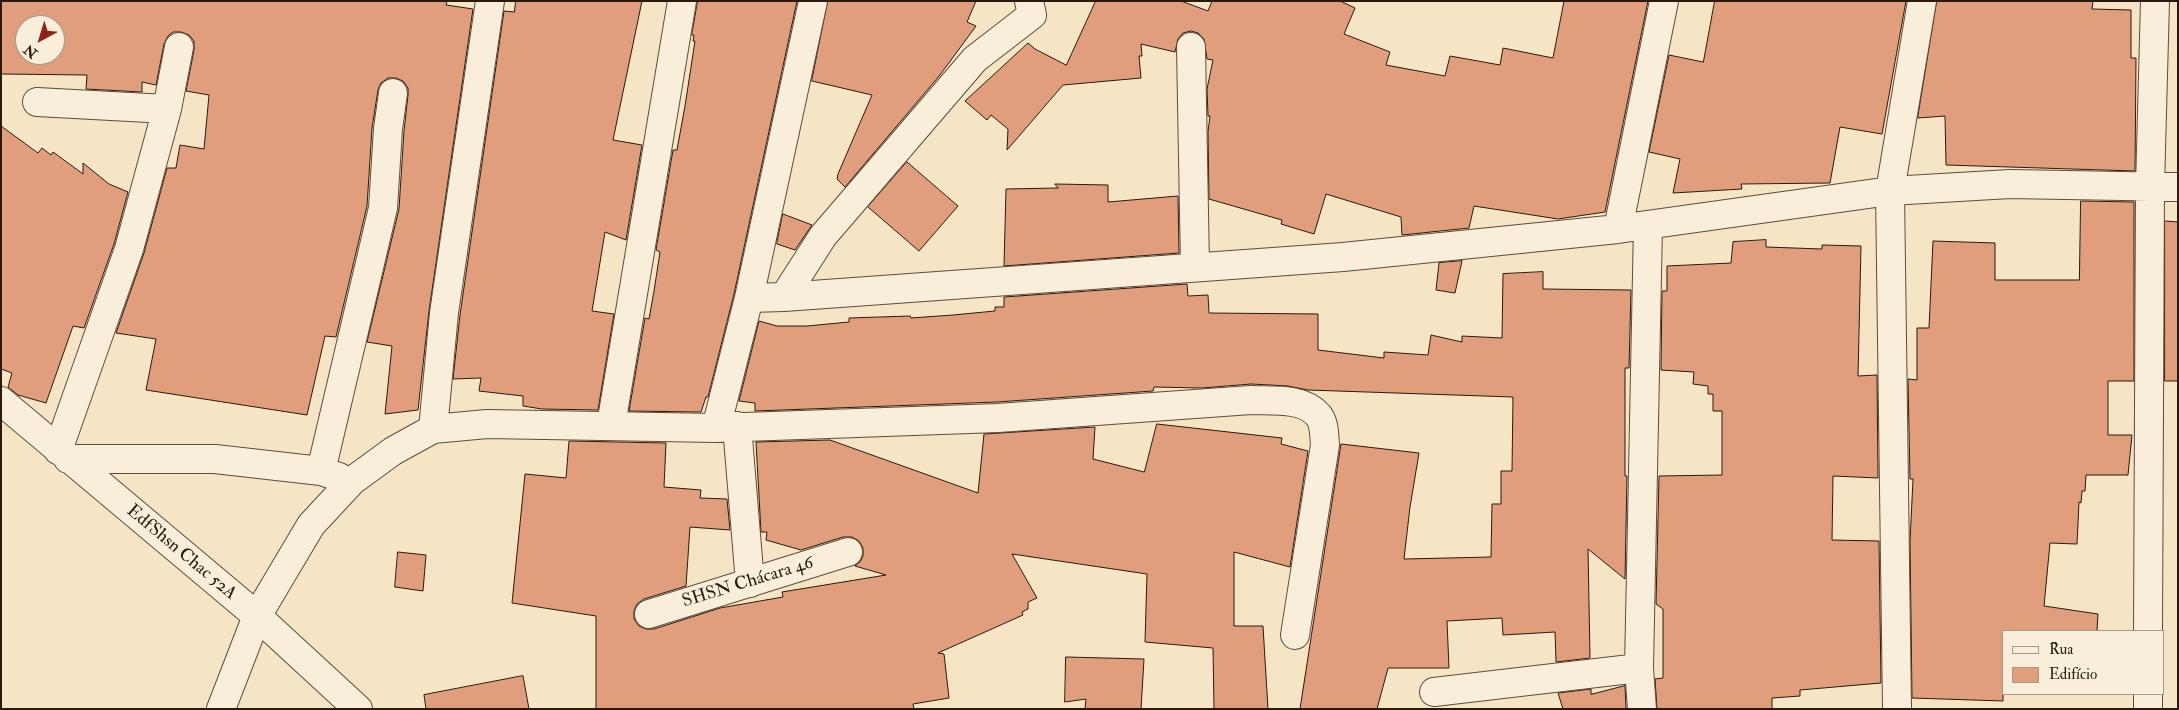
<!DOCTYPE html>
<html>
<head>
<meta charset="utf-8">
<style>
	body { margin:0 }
	#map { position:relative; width:2179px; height:710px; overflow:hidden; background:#f5e5c5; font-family:"IM FELL Double Pica",serif }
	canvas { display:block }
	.frame { position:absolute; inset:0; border:2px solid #2b190e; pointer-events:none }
	.legend { position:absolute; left:2002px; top:630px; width:162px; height:65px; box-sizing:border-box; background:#f8eed9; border:1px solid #a69988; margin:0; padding:6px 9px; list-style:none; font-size:15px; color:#2b190e }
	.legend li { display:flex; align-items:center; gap:10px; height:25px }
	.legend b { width:25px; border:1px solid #a69988 }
	.north { position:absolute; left:15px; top:15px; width:50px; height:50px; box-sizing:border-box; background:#f8eed9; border:1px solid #a69988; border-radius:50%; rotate:219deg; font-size:14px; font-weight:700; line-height:20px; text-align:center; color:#2b190e }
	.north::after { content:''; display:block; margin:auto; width:18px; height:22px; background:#8f2418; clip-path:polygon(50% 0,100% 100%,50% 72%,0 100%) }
</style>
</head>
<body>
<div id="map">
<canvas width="2179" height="710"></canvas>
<div class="frame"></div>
<ul class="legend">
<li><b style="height:6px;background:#f8eed9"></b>Rua</li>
<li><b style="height:14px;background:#e09e7d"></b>Edifício</li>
</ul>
<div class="north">N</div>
</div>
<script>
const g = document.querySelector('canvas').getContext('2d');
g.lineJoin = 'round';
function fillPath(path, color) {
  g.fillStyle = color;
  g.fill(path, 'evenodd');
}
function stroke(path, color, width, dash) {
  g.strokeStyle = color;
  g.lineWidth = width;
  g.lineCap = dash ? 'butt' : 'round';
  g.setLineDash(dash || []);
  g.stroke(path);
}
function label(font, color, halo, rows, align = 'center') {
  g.font = font + ' "IM FELL Double Pica",serif';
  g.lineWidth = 4;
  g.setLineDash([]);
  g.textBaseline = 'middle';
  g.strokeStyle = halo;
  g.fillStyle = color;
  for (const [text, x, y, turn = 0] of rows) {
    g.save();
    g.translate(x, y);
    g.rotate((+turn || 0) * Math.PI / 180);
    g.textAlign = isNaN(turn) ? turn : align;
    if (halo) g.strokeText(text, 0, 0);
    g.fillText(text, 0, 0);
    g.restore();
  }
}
const building = new Path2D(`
	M1 1H447L446 5 473 9 429 311 418 410 385 414 392 346 367 342 399 209 404 131 408 95V88L403 81 396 78H388L381 83 378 90 372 128 367 206 336 337 325 336 307 415 146 390 156 339 116 333 144 253 167 168H176L180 145 204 149 209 95 186 91 194 50V41L189 35 181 32H173L168 36 164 44 156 85 142 82V92L86 89 87 75 1 74ZM25 25H55V55H25Z
	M516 1H642L613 140 642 145 626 240 605 232 592 311 614 314 598 410 542 409 523 406V396L479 391 481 378 453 379 460 315 504 11 514 12Z
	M698 1H797L734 294 708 397H706L701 412 629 411 645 318 649 319 654 291 660 252 656 250 673 150H677L685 106 695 41H693L694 35H692Z
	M828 1H976L967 22 976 26 940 75 845 187 837 179 838 174 872 95 812 81Z
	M1096 1H1181L1208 11 1212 1H1340L1355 8 1344 34 1390 52 1386 65 1445 76 1450 56 1500 65 1503 48 1553 58 1564 1H1648L1605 212 1558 219 1474 206 1469 228 1402 235 1401 217 1326 194 1314 234 1281 224 1282 220 1209 199 1208 132 1210 116H1208L1207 89 1213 60 1207 59 1204 39 1198 33 1191 31 1183 33 1178 39 1175 52 1141 44 1142 56H1139L1141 78 1063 85 1007 150 1008 129 991 115 987 120 965 101 1028 43 1035 49 1066 65Z
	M1715 1H1906L1882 134 1840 127 1830 183 1741 184 1742 189 1673 193 1680 159 1649 152 1669 55 1703 62Z
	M1937 1H2093L2092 9 2131 10V58H2136L2135 171 1946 165 1945 116 1918 118Z
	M1 126 38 153 42 148 51 155 53 152 83 174V163L109 184 128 192 114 244 84 328 73 326 46 403 18 395 8 387 12 373 1 369Z
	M907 162 958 206 919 251 868 207Z
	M1055 184 1108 185V202L1178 196 1179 253 1004 266 1006 189 1058 188Z
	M2081 201 2134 202V381H2108V435H2132L2128 475H2086L2085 491H2082L2081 503 2079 502 2077 544 2050 543 2044 606 2098 614 2097 631H2003V701L1912 698 1910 542 1913 479H1910L1908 379 1917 380V328H1929L1933 241 1995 243V280H2079Z
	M783 214 812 225 795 250 777 244Z
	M2165 221 2178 222V381H2165Z
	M1766 240V247L1822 249V245L1861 246 1858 376 1877 375 1878 478 1833 476 1832 540 1879 541 1881 683 1800 690V696L1772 698V709H1657L1655 679 1663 678V609L1656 604 1659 476 1722 475V411H1713V394H1708V386L1693 384 1694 372 1661 370 1662 291H1667V266L1731 263 1733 242Z
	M1462 261 1455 293 1436 290 1439 263Z
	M1543 272V289L1631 290 1629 368H1625V476H1627L1625 579 1588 549 1590 658 1556 662 1555 632 1503 635 1502 618 1447 621 1449 668H1388L1377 709H1300L1341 444 1419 453 1410 507 1404 559 1491 557 1492 504H1501V471H1512L1513 397 1308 390 1288 386 1251 384 1202 388 1154 387 1153 391 997 402 755 411V403L739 401 759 321 777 326H807L849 322V318L910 316 911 318 953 315 995 311V307H1004V297L1187 284 1188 296 1208 295 1209 313 1318 314V350L1384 358V352L1428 355 1431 335 1462 342V336L1502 338 1503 274Z
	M1157 424 1282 438 1281 444 1308 451 1290 567 1234 552V626H1263L1268 709H1214L1213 648 1145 642 1147 574 1012 554 1037 598 1028 602V609L1022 612 1023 615 938 653 944 654 949 698 913 704 914 709H596V616L512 603 525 474 566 478 569 441 666 443 664 487 701 490 700 498 727 499 730 530 690 527 686 586 644 599 637 604 634 611V619L639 626 646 629H654L720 608 783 597 782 592 886 575 855 566 860 562 863 556V548L859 541 852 537H843L801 550 766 540 767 532H761L756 442 830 440 978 493 984 434 1095 427 1093 459 1144 472Z
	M398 552 426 555 423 591 395 587Z
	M1066 657 1144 659 1141 709H1085L1086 699 1065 702Z
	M523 676 529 709H426L424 695Z
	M1625 686 1626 709H1563L1558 693 1591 689V694Z`);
fillPath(building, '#e09e7d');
stroke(building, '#2b190e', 1);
const minor = new Path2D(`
	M1191 47 1195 267
	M37 102 167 109
	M1618 229 1664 1
	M784 297 823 236 975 59 1032 15 1029 1
	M749 298 784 297 1343 257 1618 229 1890 191 2010 184 2178 187
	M1 401 257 616 358 709
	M611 425 682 1
	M737 426 750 583
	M716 428 749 298 813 1
	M433 429 444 313 490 1
	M58 450 129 249 167 109 179 47
	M68 459H215L321 471 339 477
	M321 471 383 208 388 129 393 93
	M649 614 848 552
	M2148 631 2150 187 2155 1
	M1434 692 1639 668
	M221 709 257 616 311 525 352 481 393 451 433 429 487 424 716 428 998 418 1251 400C1271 401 1303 397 1318 415 1325 423 1324 436 1325 445L1295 635
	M1642 709 1639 668 1648 225
	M1897 709 1890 191 1922 1
	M2148 709V694`);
stroke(minor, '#5e4c3c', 30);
stroke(minor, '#f8eed9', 28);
label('18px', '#2b190e', '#f8eed9', [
	["EdfShsn Chac 52A",181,553,40],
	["SHSN Chácara 46",748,583,-17]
]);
</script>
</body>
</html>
